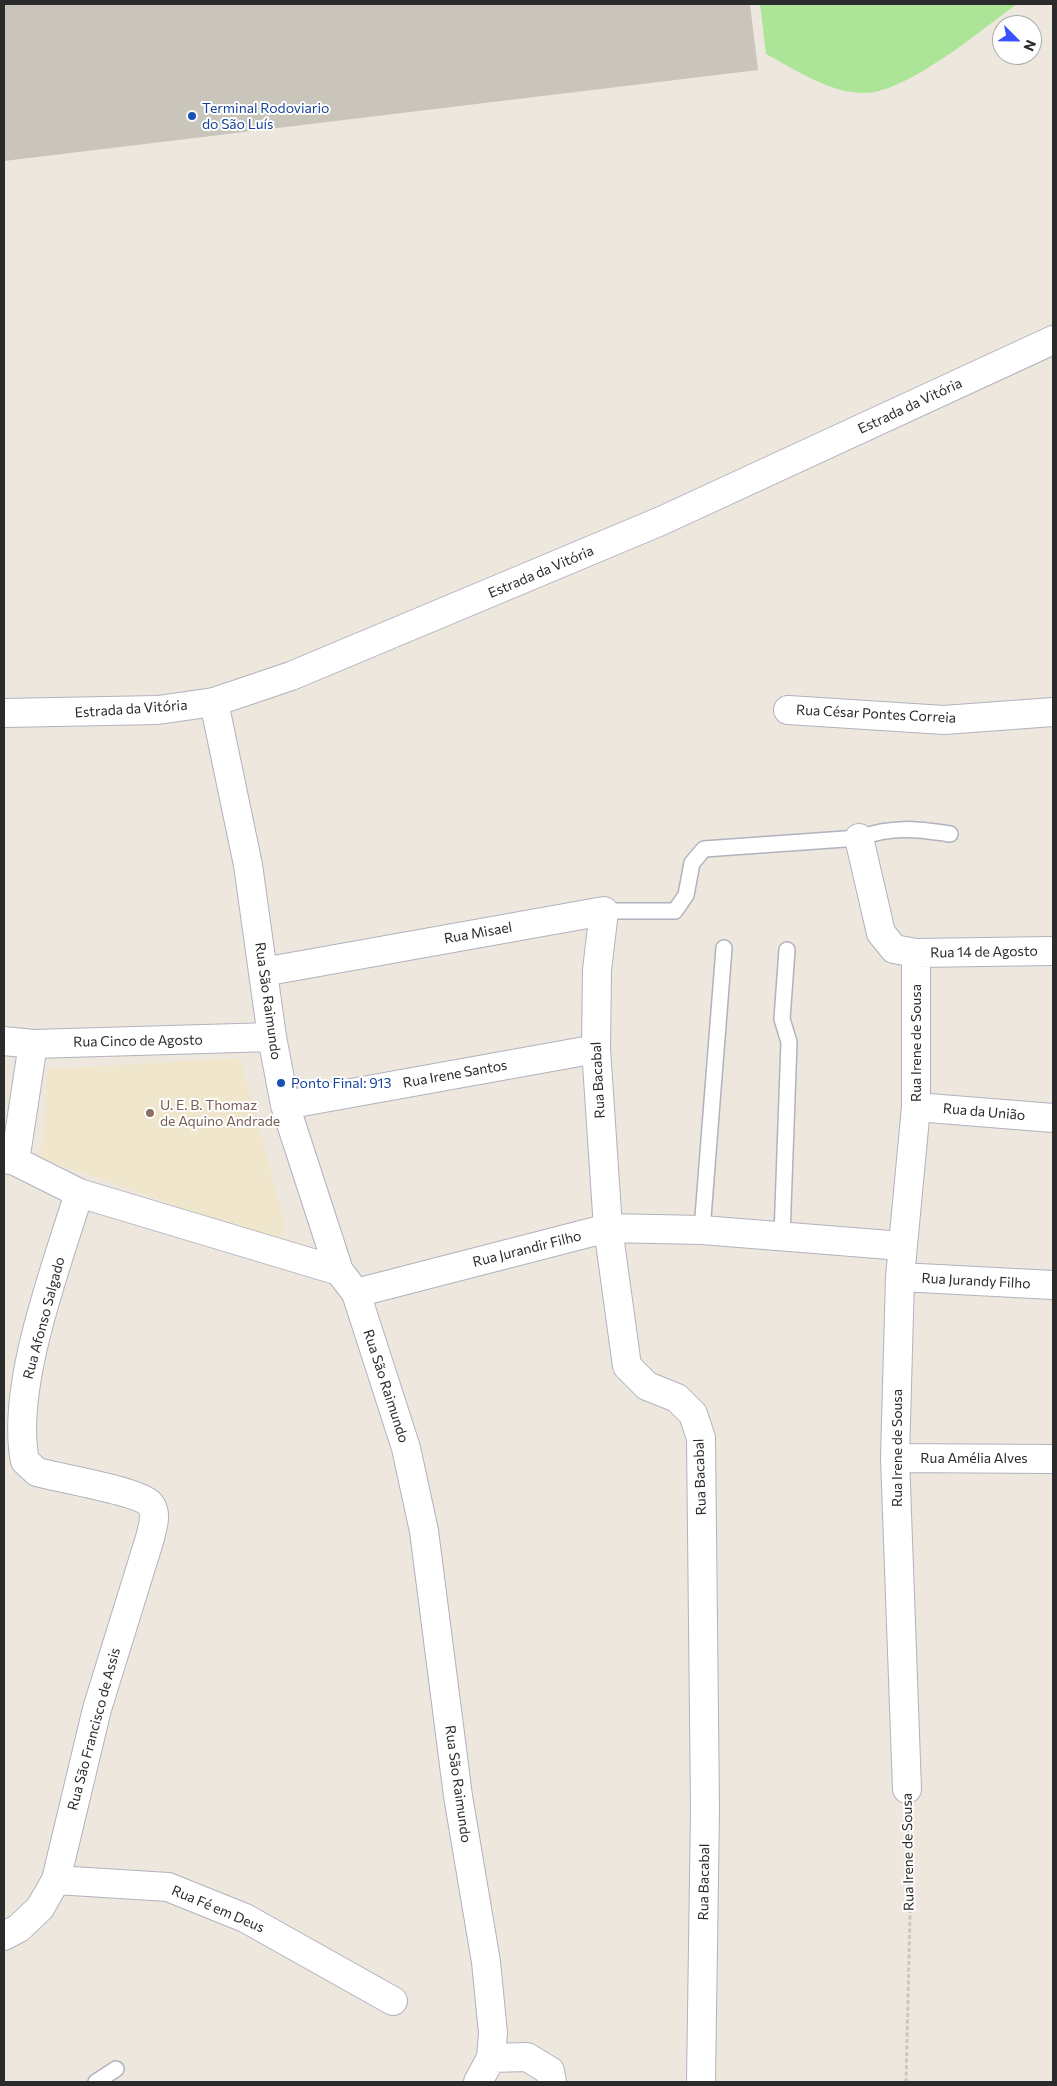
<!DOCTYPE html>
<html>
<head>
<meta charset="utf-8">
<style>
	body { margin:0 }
	#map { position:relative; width:1057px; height:2086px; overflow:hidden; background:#ede7dd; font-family:Commissioner,sans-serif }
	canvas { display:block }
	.frame { position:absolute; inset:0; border:5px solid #2b2b2b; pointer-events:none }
	.north { position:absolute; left:992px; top:15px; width:50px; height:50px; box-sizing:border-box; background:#fff; border:1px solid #aaa; border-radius:50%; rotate:113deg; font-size:14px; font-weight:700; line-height:20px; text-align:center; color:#2b2b2b }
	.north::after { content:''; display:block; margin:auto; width:18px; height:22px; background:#3851ff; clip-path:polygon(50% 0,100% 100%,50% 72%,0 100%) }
</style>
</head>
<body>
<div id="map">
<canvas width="1057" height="2086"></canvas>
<div class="frame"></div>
<div class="north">N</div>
</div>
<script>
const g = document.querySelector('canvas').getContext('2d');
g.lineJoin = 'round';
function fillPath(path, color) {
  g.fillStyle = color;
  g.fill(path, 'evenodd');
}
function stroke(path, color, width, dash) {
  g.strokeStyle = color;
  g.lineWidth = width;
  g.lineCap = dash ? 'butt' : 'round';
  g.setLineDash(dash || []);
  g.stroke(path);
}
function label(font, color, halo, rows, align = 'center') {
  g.font = font + ' Commissioner,sans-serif';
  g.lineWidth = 4;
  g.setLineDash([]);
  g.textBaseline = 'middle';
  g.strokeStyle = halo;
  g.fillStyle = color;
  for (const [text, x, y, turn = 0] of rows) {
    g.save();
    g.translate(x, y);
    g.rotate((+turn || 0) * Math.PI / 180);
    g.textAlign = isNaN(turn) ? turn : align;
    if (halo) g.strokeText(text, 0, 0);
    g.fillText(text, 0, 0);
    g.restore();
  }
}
fillPath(new Path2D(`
	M240 1058 285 1225 282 1236 275 1241 41 1158 48 1069Z`), '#efe6cc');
fillPath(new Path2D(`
	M760 4H1017C980 31 923 79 879 91 870 94 854 93 845 91 816 84 792 68 766 54Z`), '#ade598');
fillPath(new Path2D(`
	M4 4H750L758 70 4 161Z`), '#c9c5bb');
const service = new Path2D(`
	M604 911H675L686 895 692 863 704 849 859 838C892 826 916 829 950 834
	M702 1230 724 948
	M782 1236 789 1042 782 1019 787 950
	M96 2082 116 2069`);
const minor = new Path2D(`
	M214 702 248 865 272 1037 285 1105 339 1271 356 1293 406 1448 424 1531 458 1796 486 1962 493 2033 491 2058 478 2082
	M788 710 944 720 1053 712
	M859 838 881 933 894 949 916 953V1107L900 1277 895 1458 907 1789
	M916 953 1053 951
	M263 972 604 911 597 970 596 1049 608 1228 627 1366 647 1386 677 1398 693 1414 701 1438 705 1809 701 2082
	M4 1041 33 1044 272 1037
	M285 1105 596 1049
	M916 1107 1053 1118
	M4 1159 15 1161 79 1193 339 1271
	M15 1161 33 1044
	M900 1277 1053 1285
	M356 1293 608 1228 702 1230 902 1246
	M895 1458 1053 1459
	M56 1880 168 1887 245 1918 393 2001
	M4 1936 19 1928 40 1908 56 1880 97 1709 150 1538C152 1528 158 1514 150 1504 139 1491 58 1478 37 1472L25 1461C10 1387 57 1265 79 1193
	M491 2058 527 2057 550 2071 552 2082`);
const tertiary = new Path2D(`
	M4 713 158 710 214 702 291 676 661 521 1053 340`);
stroke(service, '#b1b2bf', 18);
stroke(minor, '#b1b2bf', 30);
stroke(tertiary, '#b1b2bf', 30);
stroke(new Path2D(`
	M906 2082 910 1916 908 1817`), '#c8c8c8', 3, [4, 2.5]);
stroke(service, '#fff', 15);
stroke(minor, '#fff', 28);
stroke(tertiary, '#fff', 28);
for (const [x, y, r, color] of [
	[192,116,5,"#1a4fb4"],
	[281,1083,5,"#1a4fb4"],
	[150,1113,5,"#8d6e63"]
]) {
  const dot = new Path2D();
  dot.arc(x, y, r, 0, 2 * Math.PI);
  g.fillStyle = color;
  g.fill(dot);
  stroke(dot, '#fff', 2);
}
label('14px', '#164399', '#fff', [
	["Terminal Rodoviario",202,108],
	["do São Luís",202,124],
	["Ponto Final: 913",291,1083]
], 'left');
label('14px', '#2b2b2b', '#fff', [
	["Estrada da Vitória",910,406,-25],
	["Estrada da Vitória",541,572,-23],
	["Estrada da Vitória",131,709,-4],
	["Rua César Pontes Correia",876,714,3],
	["Rua Misael",478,933,-10],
	["Rua 14 de Agosto",984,952,-1],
	["Rua São Raimundo",268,1001,82],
	["Rua Cinco de Agosto",138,1041,-1],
	["Rua Irene de Sousa",916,1043,-90],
	["Rua Irene Santos",455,1074,-10],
	["Rua Bacabal",598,1080,-93],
	["Rua da União",984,1112,5],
	["Rua Jurandir Filho",527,1249,-14],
	["Rua Jurandy Filho",976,1281,3],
	["Rua Afonso Salgado",44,1318,-75],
	["Rua São Raimundo",386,1386,72],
	["Rua Irene de Sousa",897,1448,-90],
	["Rua Amélia Alves",974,1458],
	["Rua Bacabal",700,1477,-92],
	["Rua São Francisco de Assis",94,1729,-75],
	["Rua São Raimundo",458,1784,82],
	["Rua Irene de Sousa",908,1852,-91],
	["Rua Bacabal",704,1882,-89],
	["Rua Fé em Deus",218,1909,23]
]);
label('14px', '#785e54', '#fff', [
	["U. E. B. Thomaz",160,1105],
	["de Aquino Andrade",160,1121]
], 'left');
</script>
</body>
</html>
